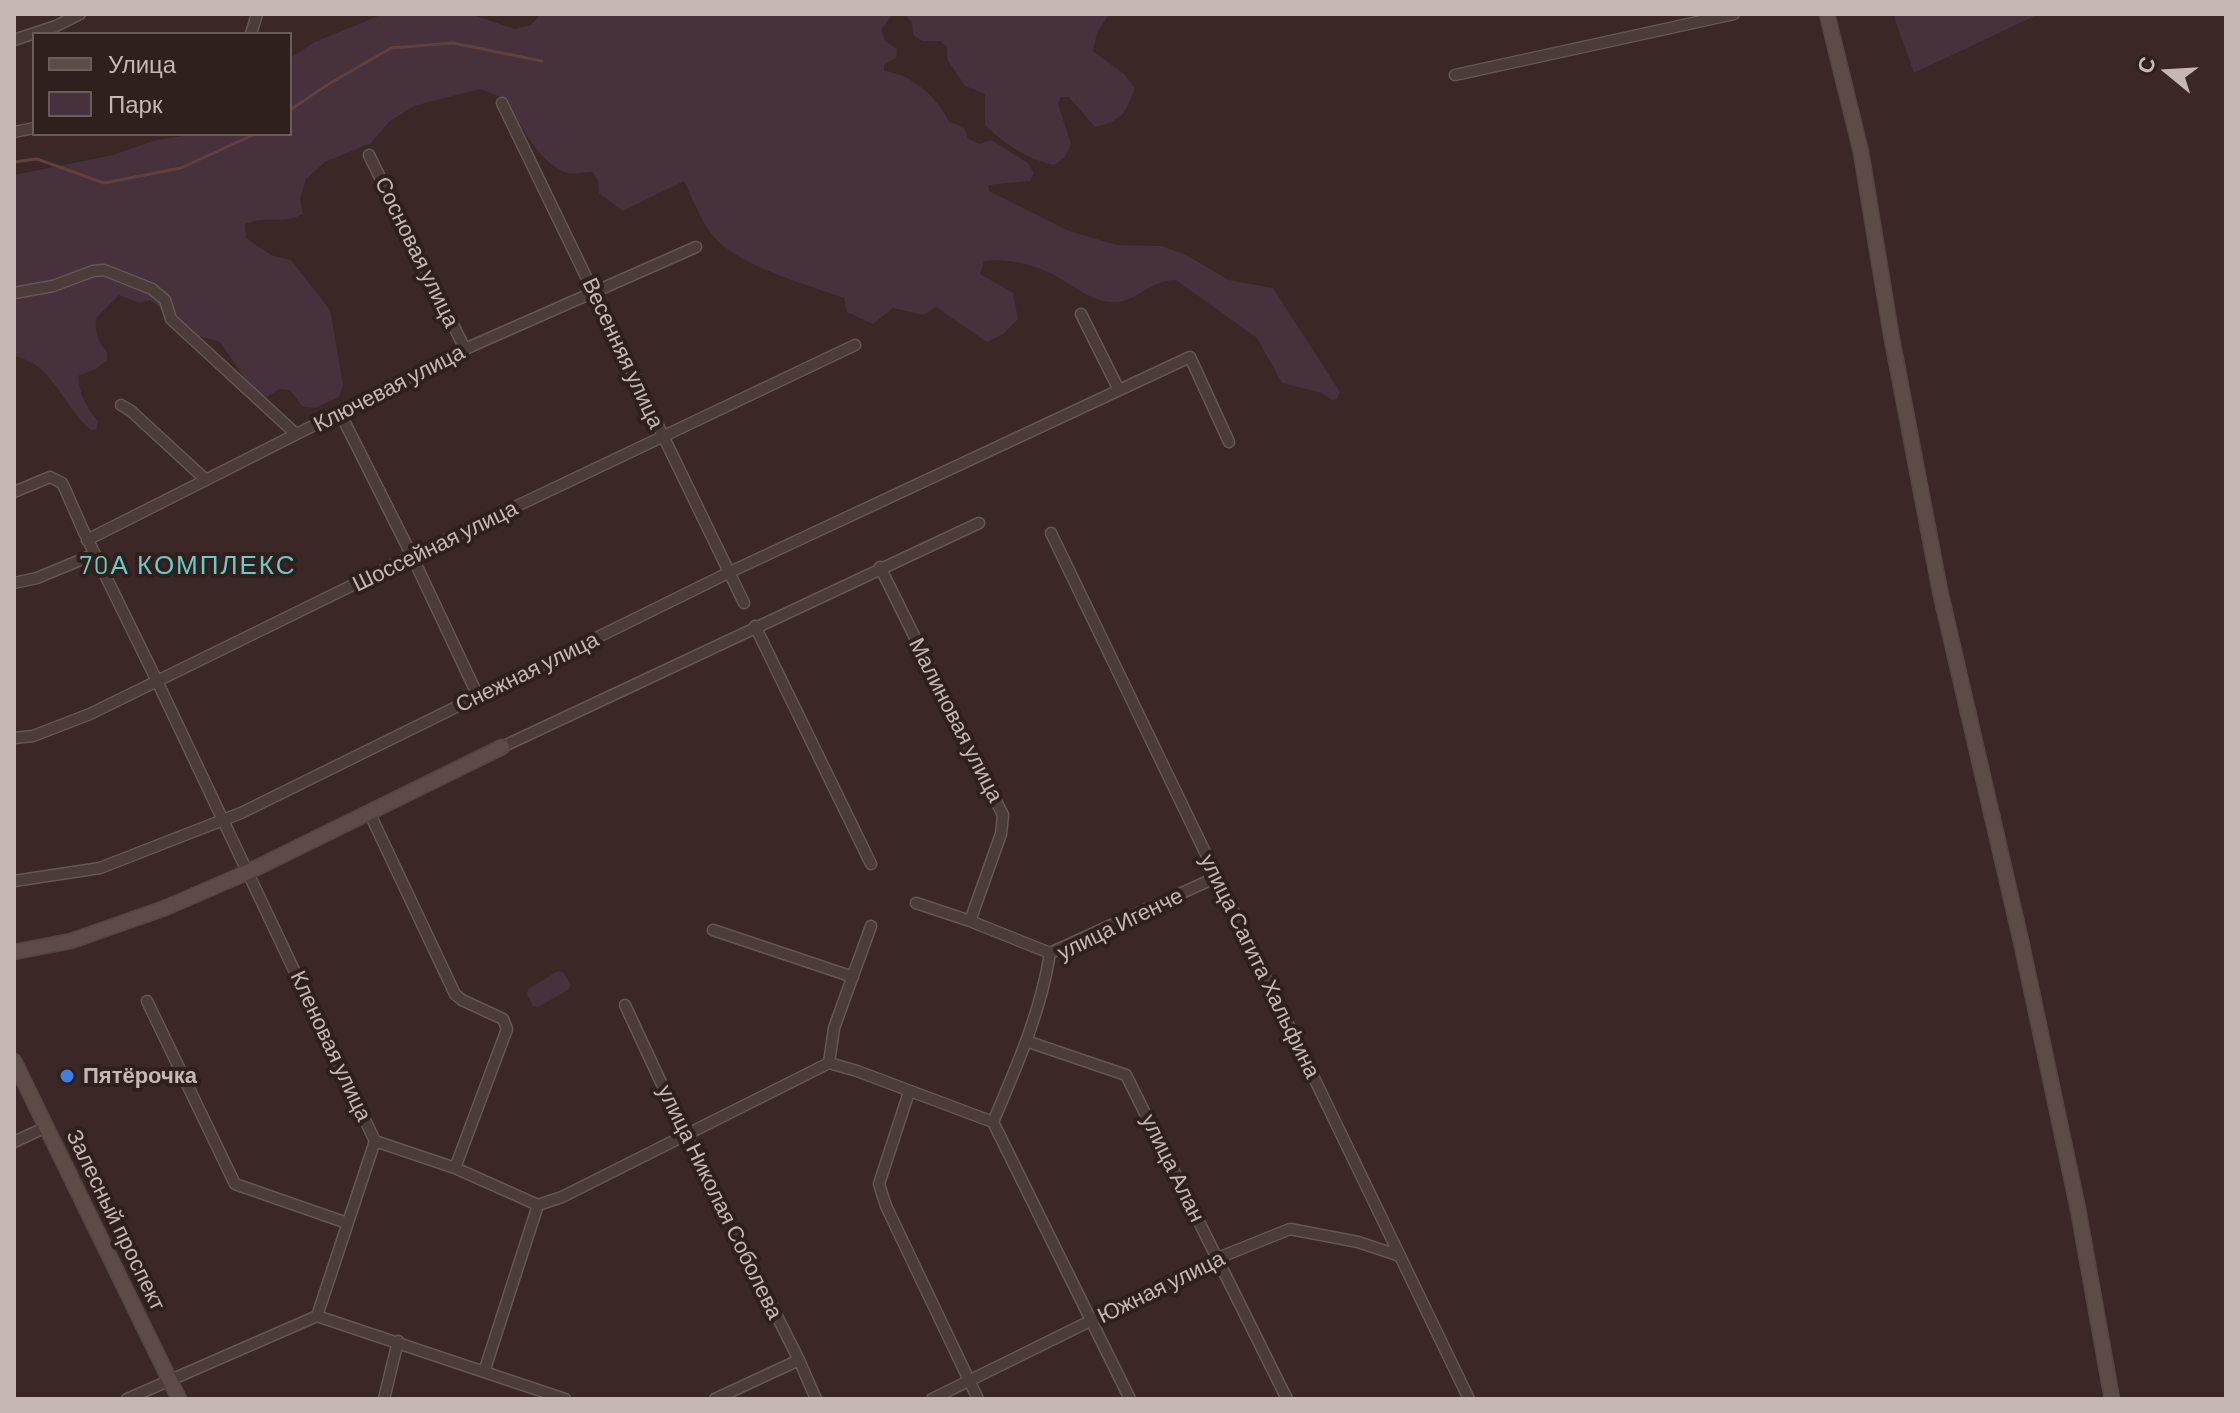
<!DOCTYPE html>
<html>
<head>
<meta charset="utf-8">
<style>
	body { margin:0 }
	#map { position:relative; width:2240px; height:1413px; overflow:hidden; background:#3a2726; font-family:Barlow,sans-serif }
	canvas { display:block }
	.frame { position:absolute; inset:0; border:16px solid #c6b7b5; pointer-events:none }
	.legend { position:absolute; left:32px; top:32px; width:260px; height:104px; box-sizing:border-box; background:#2f201e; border:2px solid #6b5c5a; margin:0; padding:10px 14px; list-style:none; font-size:24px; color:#c6b7b5 }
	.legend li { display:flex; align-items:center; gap:16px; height:40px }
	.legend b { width:40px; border:2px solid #6b5c5a }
	.north { position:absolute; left:2128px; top:32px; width:80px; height:80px; -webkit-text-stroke:6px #2f201e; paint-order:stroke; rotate:288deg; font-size:22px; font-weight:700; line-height:32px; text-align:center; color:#c6b7b5 }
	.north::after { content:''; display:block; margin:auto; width:28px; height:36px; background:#c6b7b5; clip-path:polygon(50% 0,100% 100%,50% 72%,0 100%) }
</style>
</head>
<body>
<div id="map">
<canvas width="2240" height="1413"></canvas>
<div class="frame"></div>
<ul class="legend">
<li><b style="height:10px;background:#5d4b48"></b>Улица</li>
<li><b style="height:22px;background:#46313d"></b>Парк</li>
</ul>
<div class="north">С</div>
</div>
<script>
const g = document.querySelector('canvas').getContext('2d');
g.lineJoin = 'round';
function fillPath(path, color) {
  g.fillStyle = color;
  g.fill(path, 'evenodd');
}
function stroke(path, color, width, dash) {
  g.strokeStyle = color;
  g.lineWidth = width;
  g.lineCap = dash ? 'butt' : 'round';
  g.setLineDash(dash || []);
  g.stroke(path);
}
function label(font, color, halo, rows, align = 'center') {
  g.font = font + ' Barlow,sans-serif';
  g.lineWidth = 8;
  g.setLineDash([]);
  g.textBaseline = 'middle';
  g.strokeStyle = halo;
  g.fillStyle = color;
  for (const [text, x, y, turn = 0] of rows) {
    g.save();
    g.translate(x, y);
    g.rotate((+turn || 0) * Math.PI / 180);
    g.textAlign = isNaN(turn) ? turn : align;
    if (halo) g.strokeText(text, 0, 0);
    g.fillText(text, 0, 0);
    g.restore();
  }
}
fillPath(new Path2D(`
	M383 14H470L515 29 531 25 541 14H893L881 30 885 41 897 49 896 58 884 65V71C912 74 938 98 949 122L964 127 968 139 980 144 991 140 1028 163 1034 173 1030 181 988 185 989 191 1069 231 1117 245 1162 246 1186 255 1229 280 1273 288 1340 392 1337 399 1332 400 1322 393 1282 383 1257 338 1176 280C1152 280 1139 299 1118 302 1094 305 1071 283 1050 273 1030 263 1006 258 984 261L980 274 1013 293 1018 319 1003 334 987 342 936 307 924 315 893 308 873 324 847 312 844 298C808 285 739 266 714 237 701 222 693 199 684 181L623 211 599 193 598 181 593 172C585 172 574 175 567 173 541 165 518 123 508 100L480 89 414 106 390 121 371 143 325 162 306 179 300 198 303 214C283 225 267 215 245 224L246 238 271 255 291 260 330 310 343 385 339 397 315 408 302 406 290 390 280 389 266 397 250 386 220 342 199 336 150 300 139 303 119 295 96 318C95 332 97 341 107 352V360L96 369 78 376C80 395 86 407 98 421L97 429 91 430C61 405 55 365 14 356V175L113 155 156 140 196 134H290V58L315 42Z
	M904 14H1109L1097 33 1093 51 1124 74 1135 88C1126 113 1122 121 1095 127L1069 97H1061L1058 104 1071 144 1064 158 1054 165C1029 160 1003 143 985 125V94L965 86 947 59V47L940 41H922L913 35 912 22Z
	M1893 14H2039L1914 73Z
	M558 971 563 972 571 985 568 990 538 1007 533 1006 527 994 528 989Z`), '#46313d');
stroke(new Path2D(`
	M290 110 327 85 391 48 453 43 542 61
	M14 162 37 159 104 183 181 168 255 134`), '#61403d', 3);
const street = new Path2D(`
	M251 34 257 14
	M14 40 56 26 80 14
	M1455 75 1734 14
	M502 103 744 603
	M14 132 34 128
	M369 155 465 349
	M14 293 53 286 93 271 104 270 152 289 165 300 171 319 296 434
	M1081 314 1119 390
	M121 405 131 411 206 480
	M340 413 412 556 478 696
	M14 492 50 477 62 483 65 489 83 530 157 681 375 1141 317 1316
	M1051 533 1469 1399
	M87 540 465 349 696 247
	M880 567 1003 815 1001 834 970 921
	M14 583 37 578 95 554
	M755 626 871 864
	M14 738 33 736 90 714 412 556 855 345
	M502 747 979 523
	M369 812 455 994 462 1000 503 1019 507 1029 455 1168
	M14 881 100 868 241 813 730 572 1190 357 1229 442
	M916 903 970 921 1050 953
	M713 930 853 977
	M1050 953 1217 877
	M147 1001 235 1184 347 1223
	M625 1005 685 1134 799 1360 816 1399
	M1026 1041 1126 1075 1287 1399
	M829 1063 857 1071 993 1122 1130 1399
	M829 1063 834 1028 871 926
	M909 1092 879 1184 886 1206 978 1399
	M993 1122C1016 1068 1041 1012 1050 953
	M375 1141 455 1168 538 1205 484 1372
	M14 1142 46 1127
	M538 1205 562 1197 829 1063
	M317 1316 565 1399
	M127 1399 317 1316
	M384 1399 398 1341
	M715 1399 799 1360
	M932 1399 1218 1258 1290 1229 1358 1242 1400 1256`);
const secondary = new Path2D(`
	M1827 14 1861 152 1891 334 1940 591 2021 941 2078 1209 2112 1399
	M14 952 71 941 165 908 248 872 502 747
	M14 1061 179 1399`);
stroke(street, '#665654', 13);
stroke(secondary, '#544442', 17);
stroke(street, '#4b3b39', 10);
stroke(secondary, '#5d4b48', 14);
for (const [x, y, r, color] of [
	[67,1076,8,"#3f7fe0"]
]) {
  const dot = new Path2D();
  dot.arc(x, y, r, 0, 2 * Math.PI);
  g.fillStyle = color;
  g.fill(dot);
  stroke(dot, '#2f201e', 3);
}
label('22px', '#c6b7b5', '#2f201e', [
	["Сосновая улица",417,252,64],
	["Весенняя улица",623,353,65],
	["Ключевая улица",389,388,-27],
	["Шоссейная улица",435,546,-26],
	["Снежная улица",527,672,-26],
	["Малиновая улица",956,720,63],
	["улица Игенче",1120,924,-26],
	["улица Сагита Хальфина",1260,966,64],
	["Кленовая улица",331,1046,65],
	["улица Алан",1173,1168,64],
	["улица Николая Соболева",720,1202,64],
	["Залесный проспект",116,1220,64],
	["Южная улица",1161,1287,-26]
]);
label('bold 22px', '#c6b7b5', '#2f201e', [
	["Пятёрочка",83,1076]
], 'left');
g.letterSpacing = '2px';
label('26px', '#6cc9c5', '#2f201e', [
	["70А КОМПЛЕКС",188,565]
]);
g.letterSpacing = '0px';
</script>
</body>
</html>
